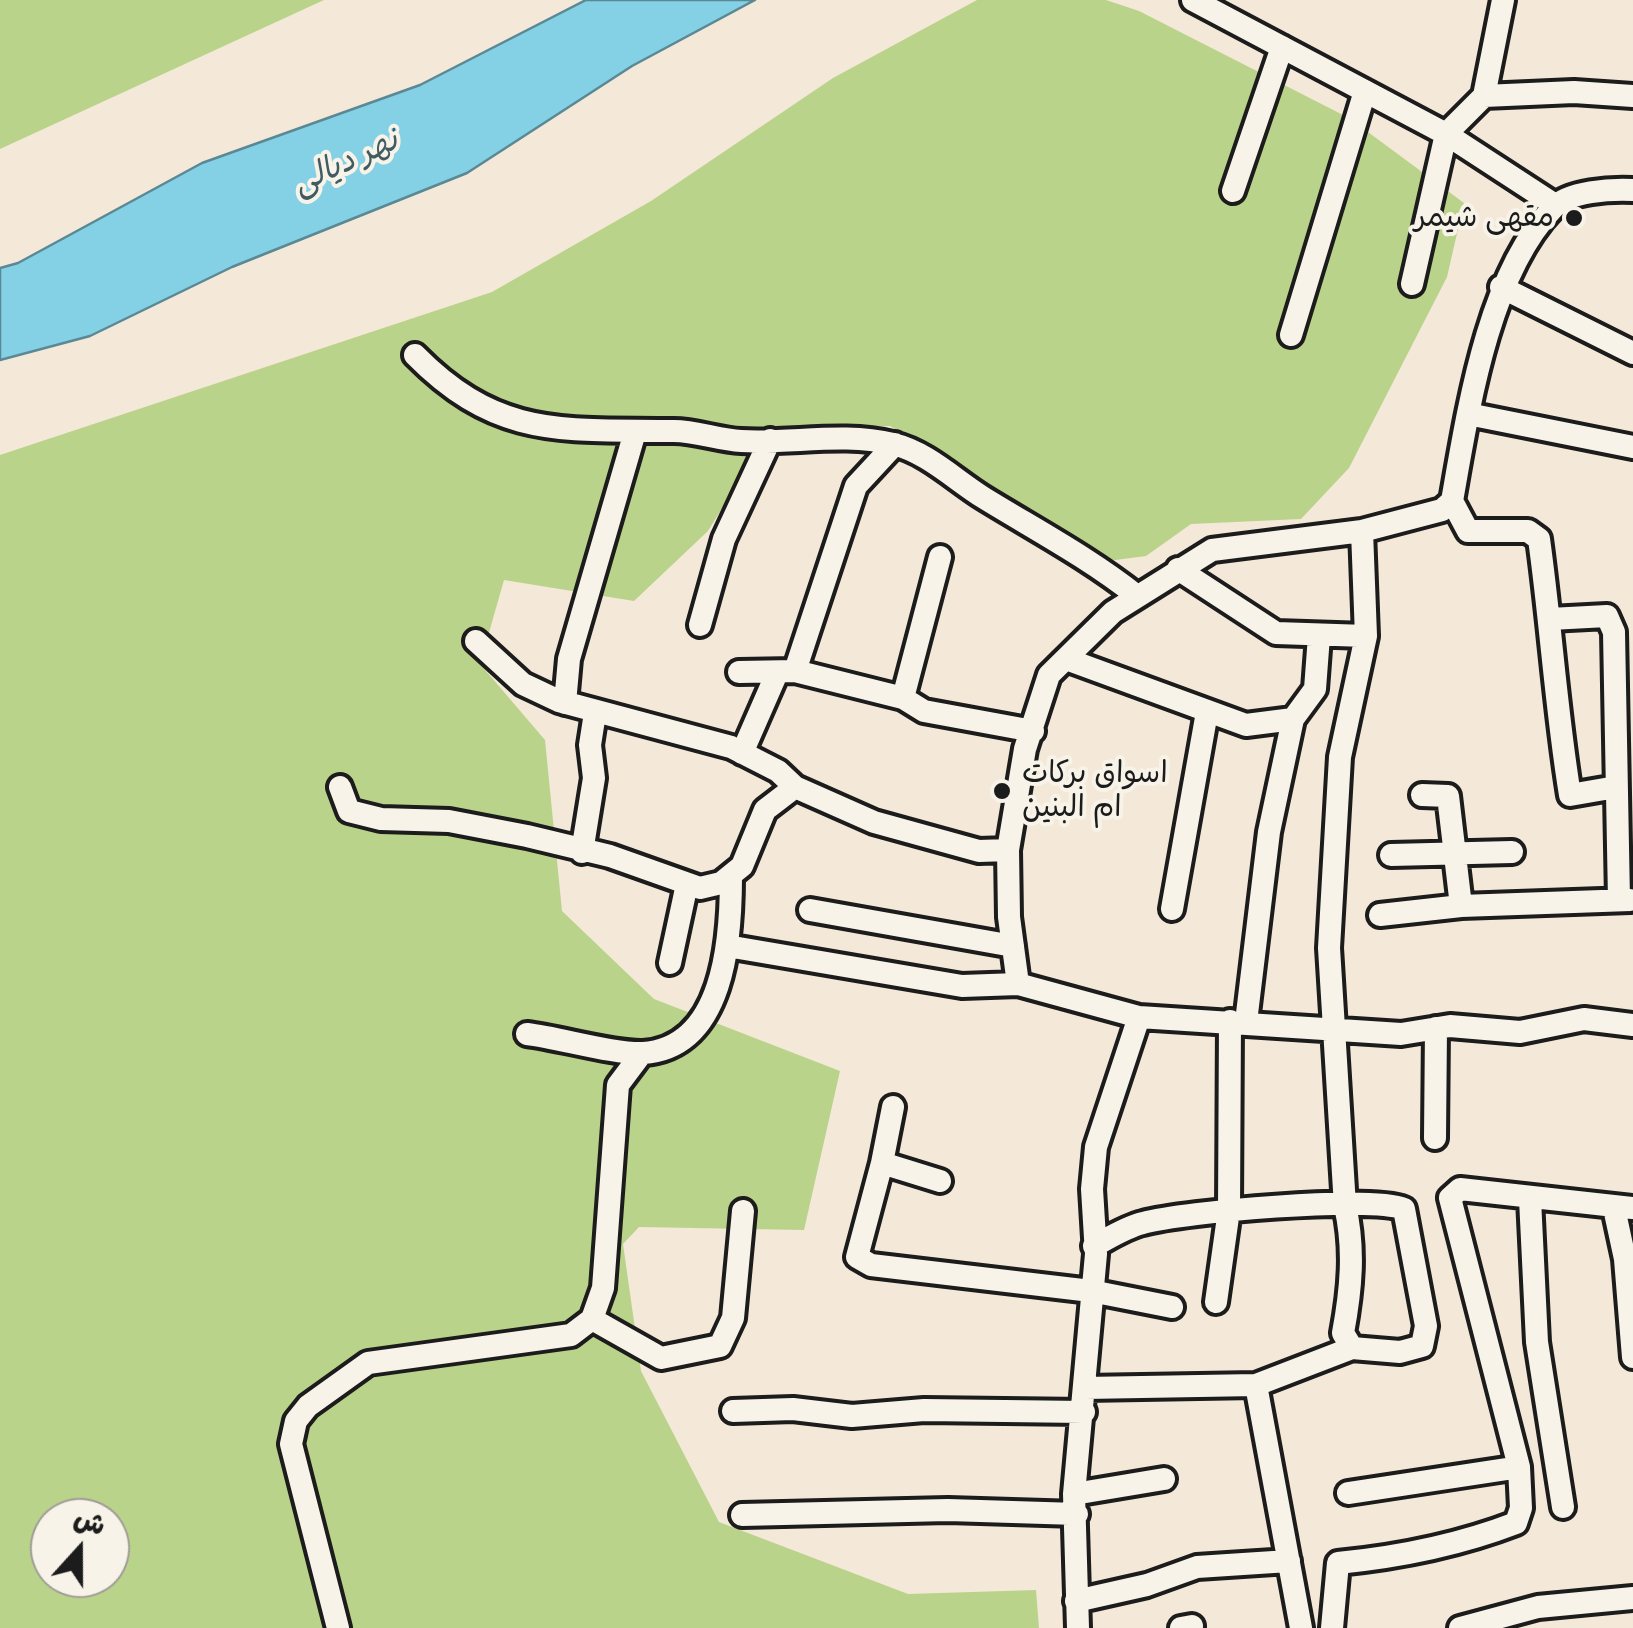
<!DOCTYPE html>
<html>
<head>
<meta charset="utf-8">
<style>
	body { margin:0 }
	#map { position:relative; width:1633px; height:1628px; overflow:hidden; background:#f4e8d8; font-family:Sriracha,"Playpen Sans Arabic",sans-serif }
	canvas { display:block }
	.north { position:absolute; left:30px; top:1498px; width:100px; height:100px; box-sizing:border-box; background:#f7f3e8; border:2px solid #9f9d96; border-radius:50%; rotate:21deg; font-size:28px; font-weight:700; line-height:40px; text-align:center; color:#1c1c1c }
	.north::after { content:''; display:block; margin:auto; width:35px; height:45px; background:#1c1c1c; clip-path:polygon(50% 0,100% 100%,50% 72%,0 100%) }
</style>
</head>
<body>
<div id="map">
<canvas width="1633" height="1628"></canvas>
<div class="north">ش</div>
</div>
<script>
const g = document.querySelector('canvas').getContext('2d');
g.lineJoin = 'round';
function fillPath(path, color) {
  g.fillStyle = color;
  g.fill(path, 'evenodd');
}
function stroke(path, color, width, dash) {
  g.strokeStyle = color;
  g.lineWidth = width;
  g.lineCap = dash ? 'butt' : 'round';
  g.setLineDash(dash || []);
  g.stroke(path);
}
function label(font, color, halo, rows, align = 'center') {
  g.font = font + ' Sriracha,"Playpen Sans Arabic",sans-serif';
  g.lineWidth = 8;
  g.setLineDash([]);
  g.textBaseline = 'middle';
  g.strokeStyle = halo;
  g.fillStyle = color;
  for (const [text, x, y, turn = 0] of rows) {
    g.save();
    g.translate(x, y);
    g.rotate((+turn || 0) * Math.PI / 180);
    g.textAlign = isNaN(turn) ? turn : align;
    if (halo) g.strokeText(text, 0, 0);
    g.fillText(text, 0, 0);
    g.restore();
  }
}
fillPath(new Path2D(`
	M0 0H324L0 149Z
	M977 0H1106L1139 11 1349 118 1464 203 1447 277 1349 468 1301 519 1191 524 1146 556 1108 561 890 426 772 427 708 531 634 601 504 580 480 664 545 740 562 911 654 999 840 1071 804 1230 639 1227 623 1244 641 1371 719 1522 908 1594 1036 1590 1039 1628H0V455L492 292 651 201 833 78ZM50 1518H110V1578H50Z`), '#bad38a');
const water = new Path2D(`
	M586 0H755L632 66 467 173 232 267 90 336 0 360V268L18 263 202 163 420 85Z`);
fillPath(water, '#84d0e4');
stroke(water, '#5a8894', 2.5);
const minor = new Path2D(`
	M1193 0 1446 134 1555 205
	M1484 96 1574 92 1633 96
	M1233 191 1282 47
	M1412 284 1446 134 1484 96 1503 0
	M1501 287 1633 353
	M1291 335 1365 91
	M415 355C499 440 564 429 674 431 696 431 719 440 741 441 792 444 843 432 893 444 927 452 955 480 984 498 1036 530 1089 558 1137 596
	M1468 414 1633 447
	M1452 501 1468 531H1528L1539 539C1551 625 1556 710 1570 795L1616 787
	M1178 569 1276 633 1366 636
	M1550 619 1607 616 1614 632 1619 900
	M700 625 724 539 770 440
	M476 641 523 684 559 701 731 747 778 771 795 787 874 822 979 851 1008 850
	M1066 659 1246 725 1293 719
	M795 671 856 486 895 444
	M739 672 795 671 903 698 924 711 1033 731
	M903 698 940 557
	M565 703 569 659 635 432
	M742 753 777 673
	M340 787 349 811 381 819 449 821 527 836 610 856 700 888 721 883 742 866 765 810 795 787
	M1422 795 1448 796 1461 906
	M582 852 594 778 590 745 595 713
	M1391 855 1512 852
	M1172 909 1207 712
	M810 910 1013 946
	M1380 915 1461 906 1630 900
	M727 946 962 986 1018 984 1139 1017
	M670 963 687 884
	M1018 984 1009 917 1008 850 1025 749 1049 675 1113 612 1212 550 1362 531 1442 510 1452 501C1468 411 1488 275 1553 208 1569 191 1611 189 1633 190
	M1246 1022 1269 832 1293 719 1315 689 1319 636
	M527 1034C560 1038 613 1054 643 1053 724 1048 731 940 731 877
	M1435 1138 1436 1028
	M882 1163 893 1107
	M940 1181 882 1163 857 1257 871 1265 1091 1291 1172 1307
	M1530 1199 1537 1342 1563 1507
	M1614 1208 1625 1259 1633 1357
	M1094 1246C1109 1238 1126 1227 1143 1223 1184 1212 1370 1195 1404 1209L1426 1326 1422 1346 1400 1352 1352 1348 1343 1333C1351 1290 1355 1249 1345 1206L1329 948 1340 757 1366 636 1362 531
	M1216 1302 1229 1210 1230 1021
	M592 1319 661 1358 720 1346 733 1318 743 1211
	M1256 1385 1301 1628
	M1085 1388 1256 1385 1352 1348
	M733 1411 793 1409 852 1416 924 1410 1084 1412
	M1348 1493 1519 1467
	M1074 1494 1164 1479
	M742 1515 948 1510 1077 1514
	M1076 1601 1147 1585 1197 1567 1289 1561
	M338 1628 291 1444 296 1421 308 1406 368 1363 571 1335 592 1319 603 1288 618 1085 642 1053
	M1078 1628 1074 1494 1096 1254 1092 1189 1096 1147 1139 1017 1401 1034 1450 1026 1520 1032 1584 1019 1633 1025
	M1181 1628 1192 1626
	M1332 1628 1338 1563C1399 1557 1459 1545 1516 1523L1521 1508 1519 1467 1450 1198 1460 1189 1633 1208
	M1460 1628 1538 1607 1633 1598`);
stroke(minor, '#1c1c1c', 30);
stroke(minor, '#f7f3e8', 22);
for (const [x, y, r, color] of [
	[1574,218,10,"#1c1c1c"],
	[1002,791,10,"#1c1c1c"]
]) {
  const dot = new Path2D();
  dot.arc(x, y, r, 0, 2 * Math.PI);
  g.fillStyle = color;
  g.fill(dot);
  stroke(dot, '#f7f3e8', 4);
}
label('30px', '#1c1c1c', '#f7f3e8', [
	["مقهى شيمر",1554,218],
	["اسواق بركات",1022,774,"left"],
	["ام البنين",1022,808,"left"]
], 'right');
label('italic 32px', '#405b62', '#f7f3e8', [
	["نهر ديالى",346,163,-25]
]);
</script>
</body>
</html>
